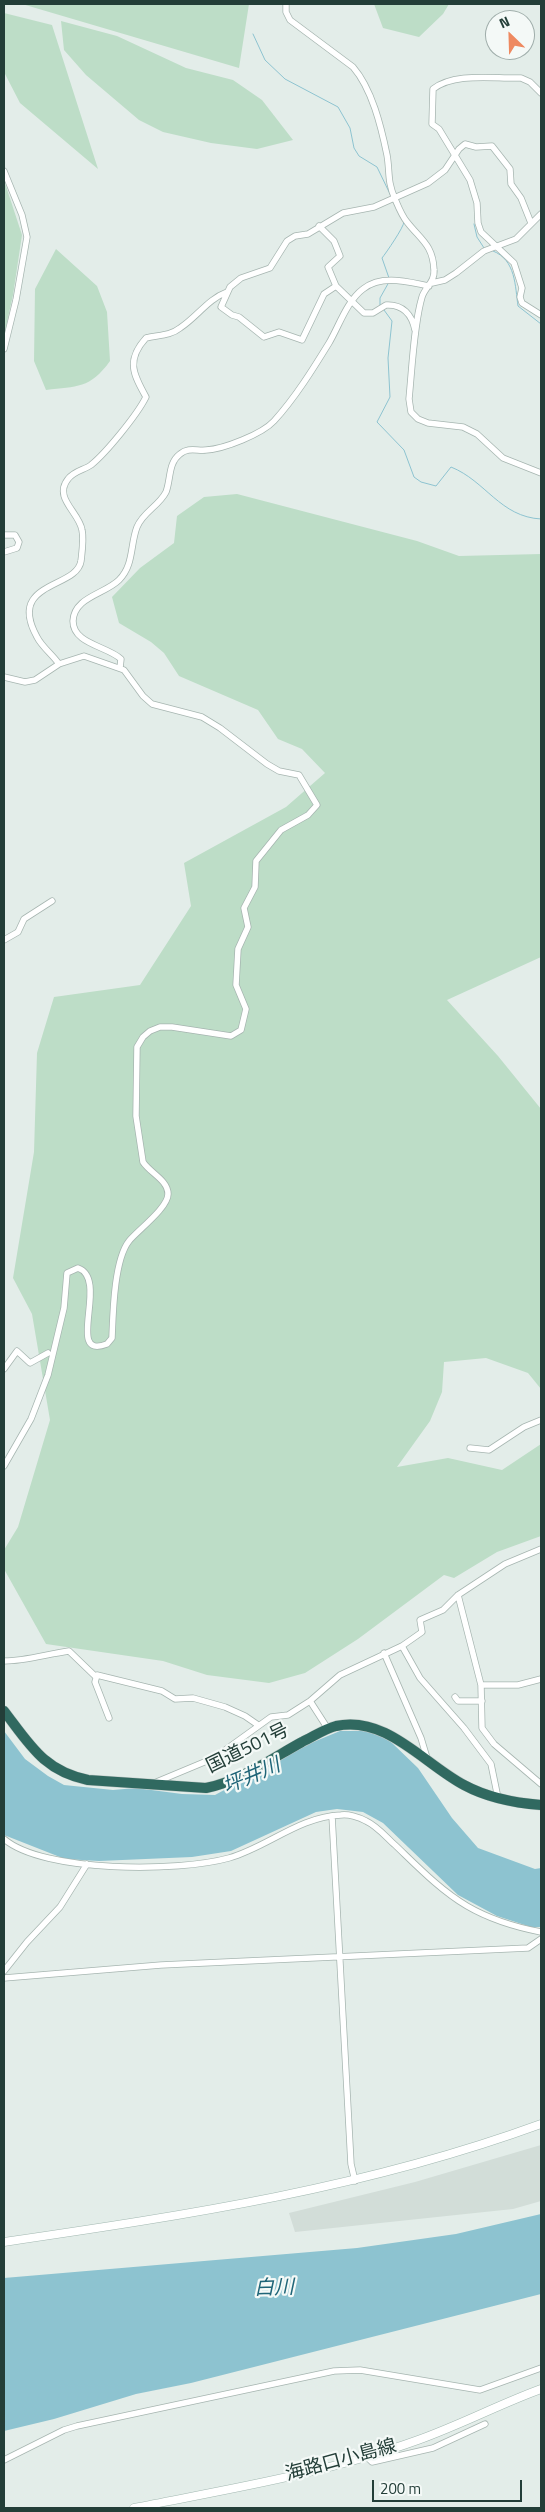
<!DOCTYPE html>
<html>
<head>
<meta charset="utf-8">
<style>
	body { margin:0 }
	#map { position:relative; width:545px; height:2512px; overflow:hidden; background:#e3ede9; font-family:"Titillium Web",sans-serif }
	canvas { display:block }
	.frame { position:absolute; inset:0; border:5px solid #233e38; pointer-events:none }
	.north { position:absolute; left:485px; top:10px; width:50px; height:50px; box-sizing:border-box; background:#f4f9f7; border:1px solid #a0aeab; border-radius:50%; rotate:336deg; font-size:14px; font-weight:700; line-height:20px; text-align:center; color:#233e38 }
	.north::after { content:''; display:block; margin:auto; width:18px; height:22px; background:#ee8960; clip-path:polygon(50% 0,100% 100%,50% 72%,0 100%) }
	.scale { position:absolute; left:372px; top:2480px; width:150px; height:22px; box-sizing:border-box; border:2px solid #233e38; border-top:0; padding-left:6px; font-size:15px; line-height:18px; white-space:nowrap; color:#233e38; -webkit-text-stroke:4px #f4f9f7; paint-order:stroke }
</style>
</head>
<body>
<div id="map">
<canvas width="545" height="2512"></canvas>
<div class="frame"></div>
<div class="north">N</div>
<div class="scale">200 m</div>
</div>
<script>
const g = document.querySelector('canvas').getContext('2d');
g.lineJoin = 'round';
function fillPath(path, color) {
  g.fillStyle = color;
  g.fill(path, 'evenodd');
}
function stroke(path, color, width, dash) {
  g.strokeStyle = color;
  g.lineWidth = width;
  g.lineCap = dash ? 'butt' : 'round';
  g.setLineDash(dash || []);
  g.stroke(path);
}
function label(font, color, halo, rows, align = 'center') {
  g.font = font + ' "Titillium Web","Noto Sans JP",sans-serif';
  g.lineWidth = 4.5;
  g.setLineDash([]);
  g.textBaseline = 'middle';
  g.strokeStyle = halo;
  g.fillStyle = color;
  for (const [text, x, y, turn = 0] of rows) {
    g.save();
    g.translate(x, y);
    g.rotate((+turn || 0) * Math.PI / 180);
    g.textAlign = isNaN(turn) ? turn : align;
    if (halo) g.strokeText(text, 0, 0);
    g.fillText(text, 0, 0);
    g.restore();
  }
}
fillPath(new Path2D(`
	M541 2145V2201L513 2209 295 2232 289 2213 415 2182Z`), '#d2ddd8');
fillPath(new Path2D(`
	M22 4H249L239 68Z
	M374 4H449L443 14 419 37 383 28Z
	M4 13 52 25 98 169 20 103 4 72Z
	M61 21 117 36 186 68 233 80 262 100 293 140 257 149 211 143 163 132 139 120 86 75 64 50Z
	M4 180 22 235 13 295 4 336Z
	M56 249 97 286 107 312 110 361C90 389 77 386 46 390L34 361 35 289Z
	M237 494 417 541 459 556 541 554V957L447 1000 498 1056 541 1109V1389L528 1373 486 1358 444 1362 442 1392 430 1421 397 1467 448 1458 502 1470 541 1444V1536L497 1552 454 1578 444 1575 358 1639 305 1673 269 1683 207 1675 163 1661 46 1644 4 1569V1550L18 1527 50 1420 32 1314 13 1278 34 1152 37 1053 54 997 140 985 191 906 184 863 286 807 325 773 302 749 278 739 258 710 179 676 164 653 151 642 119 623 112 597 140 568 174 543 177 516 204 497Z`), '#bdddc7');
fillPath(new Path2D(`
	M4 1731 25 1759 48 1776 64 1785 113 1790 136 1788 182 1794 215 1795 311 1743 340 1731H372L391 1742 418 1768 452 1818 478 1848 535 1869 541 1868V1927H531L497 1916 458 1895 383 1823 363 1812 337 1809 316 1812 231 1851 192 1857 99 1861 65 1859 4 1835Z
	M541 2214V2294L191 2383 136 2394 54 2419 4 2431V2278L357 2248 456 2234Z`), '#8dc3d0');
stroke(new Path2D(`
	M253 34 265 60 285 79 338 107 350 128 354 148 359 156 377 167 391 196
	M474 224 477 237 484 248
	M493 251C516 260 515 286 518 306L541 324
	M389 278 382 258C386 253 404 227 404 222
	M380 305V298L389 282
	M384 310 392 321 388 358 390 397 377 422 404 450 414 477 421 482 436 486 451 467C486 481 500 517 541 519`), '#8dc3d0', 1);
const street = new Path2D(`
	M286 4V12L290 20 353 67C372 89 381 126 387 155 390 172 387 181 395 199 398 206 402 216 407 222 421 240 433 245 434 270 435 282 425 287 422 297 414 324 412 369 409 399L411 412 418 419 428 423 463 427 477 434 503 458 541 473
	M541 93 530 82 521 78C494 79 455 72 433 89L432 124 439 129 470 180 477 203 478 223 481 232 514 263 522 288 520 297 522 303 541 315
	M4 171 22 215 27 237 16 300 4 349
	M319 226 334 241 340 256 328 267 336 286 364 313H373L386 305C403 304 412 315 415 330
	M432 283 445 280 456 273 484 251 516 239 541 214
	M336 286 324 294 302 340 279 332 264 337 239 317 232 315 221 307 230 287 241 278 270 268 287 241 295 236 308 234 343 213 374 207 428 183 445 170 459 149 465 144 476 147 492 146 510 169 511 184 521 198 531 223
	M4 535H15L19 542 17 548 4 552
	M59 664C52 654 42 647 37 637 6 581 77 589 81 561 82 552 84 539 82 530 79 512 53 498 68 479 74 471 84 470 91 465 106 453 137 415 146 397 133 374 126 360 146 338 158 335 170 336 180 328 197 317 208 299 227 292
	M120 668 121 659C107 646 73 644 73 621 74 597 105 594 119 580 134 565 130 545 137 527 143 512 159 506 166 492 171 479 168 463 180 454 188 447 197 451 206 450 224 449 262 434 274 421 295 398 313 369 329 343 339 326 347 301 363 289 382 274 408 282 429 286
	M4 677 25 682 35 680 59 664 84 656 124 670 143 696 152 704 202 717 220 728 267 764 279 771 299 775 317 805 308 815 281 830 256 861 255 887 244 908 248 927 238 949 236 985 246 1009 241 1030 231 1036 172 1027H160L150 1031 143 1037 137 1047 136 1116 143 1162C150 1173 168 1180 168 1194 168 1208 138 1230 129 1241 114 1260 113 1314 112 1338L107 1344C64 1361 110 1279 78 1268L67 1273 64 1308 48 1375 31 1419 4 1466
	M4 940 18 932 24 919 52 901
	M4 1369 17 1351 30 1363 48 1353
	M470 1448 489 1450 524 1427 541 1420
	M458 1595 481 1685 482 1728 494 1744 541 1784
	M402 1646 420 1678 464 1728 491 1764 498 1798
	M384 1653 421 1738 427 1758
	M4 1661C26 1661 47 1654 69 1651L95 1676
	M481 1685H518L541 1679
	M455 1697 458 1701H482
	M310 1701 328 1729
	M109 1718 95 1682 97 1675 162 1691 175 1699 193 1698 225 1707 245 1716 258 1725
	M154 1783 214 1758 271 1717 288 1715 310 1701 340 1675 402 1646 422 1632 420 1620 443 1610 458 1595 505 1564 541 1549
	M332 1816 351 2164 355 2181
	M4 1839C44 1873 179 1872 229 1858 268 1847 298 1817 341 1815 348 1814 359 1817 366 1821 377 1826 386 1837 395 1845 417 1866 440 1890 467 1906 491 1920 515 1927 541 1932
	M4 1971 27 1942 60 1907 87 1864
	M4 1978 161 1965 528 1948 541 1939
	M366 2456 372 2462 433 2448 485 2424
	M4 2460 64 2430 77 2426 334 2371 360 2370 480 2390 541 2368`);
const secondary = new Path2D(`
	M4 2242C188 2215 366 2188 541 2124
	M134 2508C229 2489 327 2473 418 2440 460 2425 500 2404 541 2389`);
const highway = new Path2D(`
	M4 1711C30 1745 44 1771 88 1780L206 1788C240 1781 271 1759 302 1742 313 1737 324 1729 336 1726 386 1715 424 1764 464 1785 488 1798 515 1803 541 1805`);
stroke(street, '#a6b5b0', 7);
stroke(secondary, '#a2b8b1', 9);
stroke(highway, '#c1c9c7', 11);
stroke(street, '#fff', 5.5);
stroke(secondary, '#fff', 8);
stroke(highway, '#306960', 10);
label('19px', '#233e38', '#f4f9f7', [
	["国道501号",248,1749,-26],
	["海路口小島線",341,2461,-15]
]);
label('italic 20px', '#1f6578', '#f4f9f7', [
	["坪井川",252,1777,-23],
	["白川",274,2289,-2]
]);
</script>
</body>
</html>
